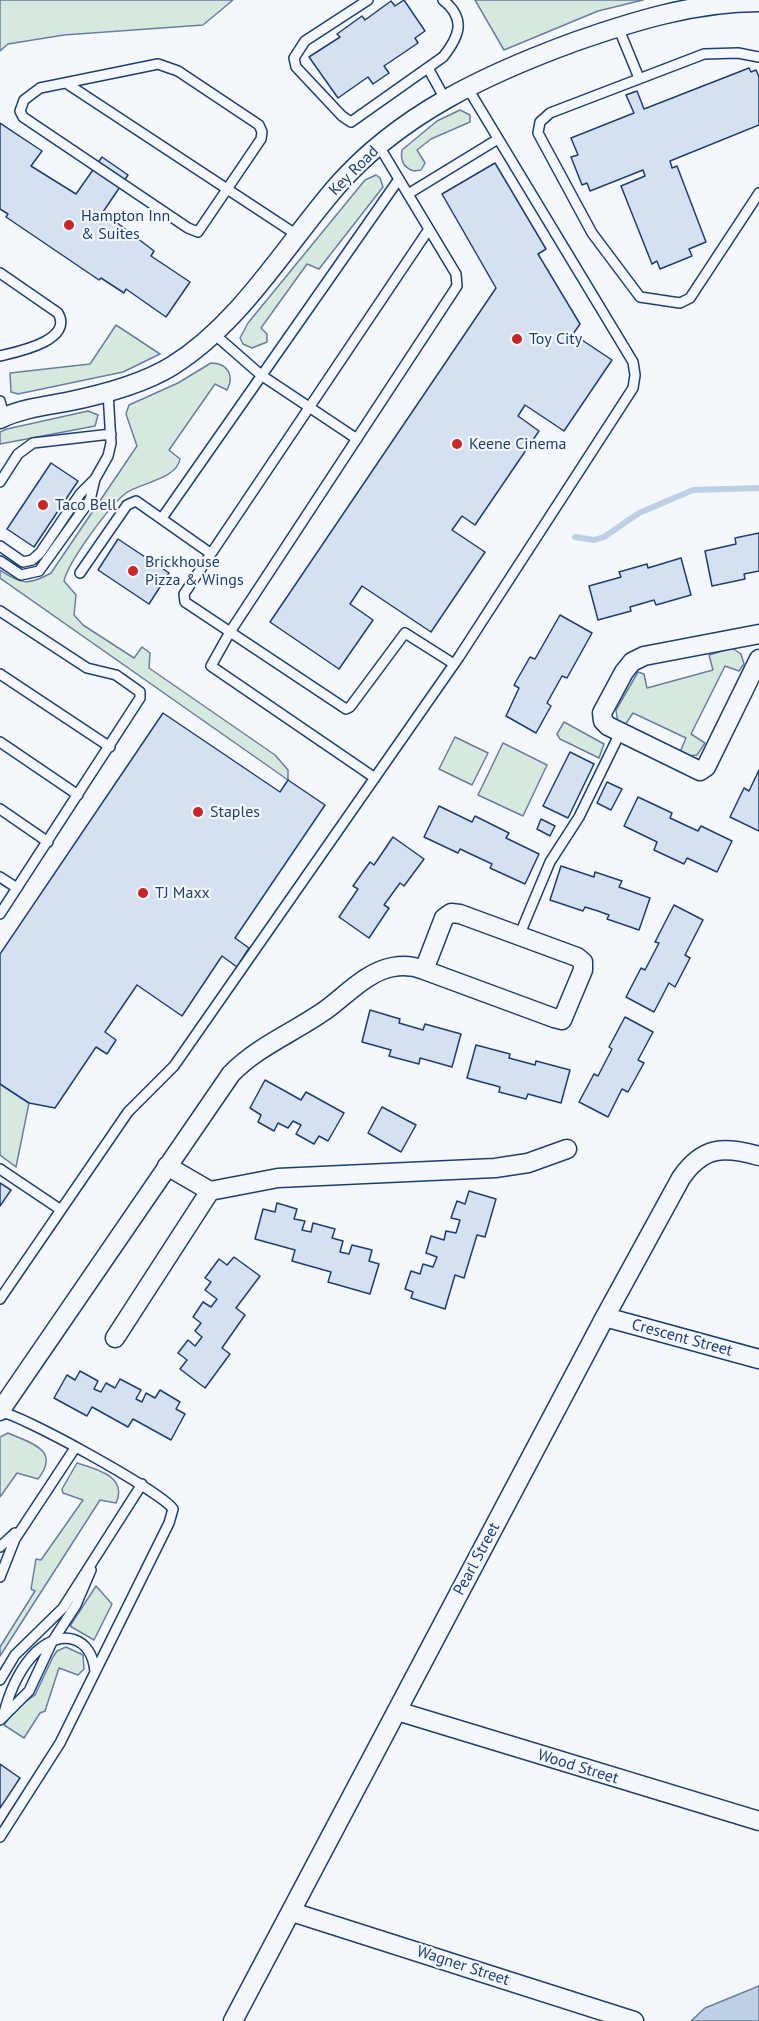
<!DOCTYPE html>
<html>
<head>
<meta charset="utf-8">
<style>
	body { margin:0 }
	canvas { display:block; background:#f4f7fb }
</style>
</head>
<body>
<canvas width="759" height="2021"></canvas>
<script>
const g = document.querySelector('canvas').getContext('2d');
g.lineJoin = 'round';
function fillPath(path, color) {
  g.fillStyle = color;
  g.fill(path, 'evenodd');
}
function stroke(path, color, width, dash) {
  g.strokeStyle = color;
  g.lineWidth = width;
  g.lineCap = dash ? 'butt' : 'round';
  g.setLineDash(dash || []);
  g.stroke(path);
}
function label(font, color, halo, rows, align = 'center') {
  g.font = font + ' "PT Sans",sans-serif';
  g.lineWidth = 4.5;
  g.setLineDash([]);
  g.textBaseline = 'middle';
  g.strokeStyle = halo;
  g.fillStyle = color;
  for (const [text, x, y, turn = 0] of rows) {
    g.save();
    g.translate(x, y);
    g.rotate((+turn || 0) * Math.PI / 180);
    g.textAlign = isNaN(turn) ? turn : align;
    if (halo) g.strokeText(text, 0, 0);
    g.fillText(text, 0, 0);
    g.restore();
  }
}
const green = new Path2D(`
	M0 0H233L203 25 64 35 8 44 0 51Z
	M475 0H643L598 11 504 50Z
	M460 110 470 115V122L431 139 417 150 425 163 421 170 414 171C404 168 400 161 402 150L437 121Z
	M376 175 380 178 383 187 319 269 307 264 261 328 267 334V342L252 348 243 344 240 338 248 323 365 180Z
	M116 325 160 354 123 372 18 394 11 392 10 373 90 364Z
	M211 363C227 363 235 375 227 390L215 384 169 450 180 459C177 479 140 483 126 493 110 505 68 562 64 581L76 595 74 615 83 625 134 658 142 647 150 653 149 668 275 755 288 770V780L0 578V570C21 584 28 586 51 573L137 446 126 414 129 405 178 383Z
	M88 411 98 415 95 426 0 444V432L7 429Z
	M732 648 741 654 744 664 739 671 725 666 691 734 705 743 697 755 688 756 680 752 686 738 633 713 625 725 618 723 616 710 638 672 644 674 647 688 713 670 709 655Z
	M564 722 604 744 599 758 560 739 557 734Z
	M455 737 488 753 472 785 439 769Z
	M503 743 547 765 523 816 478 795Z
	M0 1084 29 1103 16 1167 0 1155Z
	M8 1433C31 1443 61 1450 38 1479L17 1473 0 1497V1437Z
	M77 1463C97 1469 128 1477 116 1503L100 1500 0 1656V1647L35 1591 31 1589 36 1559 41 1560 83 1500 63 1493 62 1489Z
	M96 1586 112 1604 94 1640 70 1626Z
	M66 1647 83 1655 84 1669 78 1675 59 1668 45 1711 40 1713 24 1738 4 1725 18 1706 35 1695 53 1657 57 1651Z`);
fillPath(green, '#d7e8df');
stroke(green, '#687fa3', 1.5);
const water = new Path2D(`
	M759 1986V2021H691L705 2008Z`);
fillPath(water, '#bed0e5');
stroke(water, '#687fa3', 1.5);
stroke(new Path2D(`
	M575 537 594 540 604 537 639 513 693 490 759 488`), '#bed0e5', 6);
const building = new Path2D(`
	M404 0 425 31 415 38 418 43 384 66 389 73 373 84 368 77 338 98 309 57 340 37 337 34 362 16 365 20 391 1 395 6Z
	M749 68 751 72 756 70 759 77V125L670 161 672 168 677 166 706 242 689 249 692 256 660 269 657 261 652 264 621 186 645 176 643 170 590 191 587 183 582 185 571 157 578 155 571 138 634 113 626 95 637 91 644 109Z
	M0 123 42 151 31 166 76 194 102 157 128 175 103 212 154 251 151 256 190 282 166 317 126 289 124 293 101 278 99 280 6 217 8 214 0 209Z
	M495 163 546 249 538 254 580 324 573 334 612 360 564 431 525 405 518 416 539 431 475 525 462 516 452 530 485 552 431 632 362 586 350 604 373 620 339 669 270 622 496 288 442 194Z
	M51 463 78 481 34 547 7 529Z
	M759 533V571L744 574 745 579 712 586 705 551 736 544 735 538Z
	M118 539 169 573 149 604 98 570Z
	M681 558 691 595 656 605 654 600 630 607 631 611 598 620 589 586 621 577 619 572 647 564 648 568Z
	M560 615 592 633 567 678 562 676 547 703 551 706 536 733 506 716 519 688 514 685 530 657 535 659Z
	M163 713 280 792 288 780 325 805 235 938 249 948 237 967 222 956 182 1016 137 985 105 1032 116 1040 107 1054 96 1047 55 1108 29 1103 0 1084V954Z
	M570 752 594 764 568 818 543 806Z
	M759 770V831L730 817 744 788 749 791Z
	M607 782 622 789 611 810 597 803Z
	M638 797 672 813 670 818 698 831 701 826 732 841 717 872 687 858 684 864 654 850 657 842 624 826Z
	M439 806 472 822 475 816 509 833 506 838 539 854 525 884 490 868 492 864 460 849 458 853 424 837Z
	M541 819 555 826 550 836 537 829Z
	M393 837 424 859 404 886 400 883 384 905 389 908 369 938 339 917 358 889 353 886 370 862 374 865Z
	M561 866 594 877 595 872 622 881 619 887 650 898 639 930 607 919 609 915 598 911 585 907 583 911 550 900Z
	M674 905 703 920 685 955 690 958 675 987 669 983 654 1012 626 997 641 968 645 970 659 943 655 942Z
	M370 1010 400 1019 399 1023 423 1030 425 1024 461 1034 452 1067 420 1058 419 1064 389 1056 391 1050 362 1042Z
	M625 1017 653 1032 638 1060 644 1063 628 1092 622 1089 608 1117 579 1102 594 1074 598 1076 612 1049 609 1047Z
	M476 1045 510 1054 509 1058 535 1065 536 1061 570 1070 561 1103 528 1094 526 1099 499 1092 500 1087 467 1078Z
	M265 1080 301 1100 306 1092 344 1113 328 1141 319 1136 314 1144 296 1134 301 1125 293 1121 288 1128 278 1123 274 1131 258 1122 261 1115 250 1108Z
	M382 1107 416 1125 401 1152 368 1133Z
	M0 1183 11 1190 0 1206Z
	M469 1191 496 1199 485 1237 477 1235 464 1278 455 1275 445 1309 411 1298 413 1292 405 1289 411 1271 420 1274 423 1264 433 1267 437 1257 426 1253 431 1236 444 1240 446 1231 456 1233 460 1220 451 1218 452 1215 457 1201 465 1204Z
	M277 1203 297 1209 294 1219 305 1221 302 1230 311 1232 313 1223 335 1229 332 1238 343 1241 340 1252 349 1254 352 1245 372 1250 369 1261 379 1264 370 1294 328 1282 331 1272 292 1261 295 1250 255 1239 263 1209 275 1212Z
	M234 1257 260 1276 236 1308 245 1315 222 1348 230 1354 205 1388 180 1369 187 1360 178 1353 188 1340 195 1346 202 1337 195 1331 201 1323 193 1317 203 1302 211 1307 217 1299 205 1290 211 1282 205 1278 219 1259 227 1265Z
	M80 1371 98 1381 94 1389 101 1392 106 1383 115 1388 120 1379 141 1390 136 1399 142 1402 146 1393 155 1398 160 1390 180 1402 176 1409 185 1414 171 1440 133 1419 128 1427 92 1407 87 1416 54 1398 67 1375 75 1380Z
	M0 1764 20 1778 0 1808Z`);
fillPath(building, '#d5e0f0');
stroke(building, '#1d3f73', 1.5);
const service = new Path2D(`
	M368 0 305 41 294 58 296 67 342 116 351 122 443 57C459 37 467 19 443 0
	M618 27 639 78
	M759 57 738 53 704 54 550 113 540 122 538 133 592 233 640 297 680 303 690 298 759 193
	M158 64 178 71 259 125 262 132 261 139 198 232 188 228 23 117 20 111 24 100 40 88Z
	M428 68 445 99
	M66 83 297 235
	M408 194 498 139
	M429 229 184 594 185 602 346 709 350 707 405 633 454 664
	M0 273 58 313C74 341 16 352 0 356
	M213 333 261 375 357 439
	M0 401 4 416
	M0 482 18 454 33 443 111 434
	M162 518 399 179
	M0 546 23 562 32 560 40 553 80 494 95 479
	M0 561 21 575 39 571 90 500 95 479 108 456 111 443 108 392
	M80 573 127 505 136 501 210 553
	M0 611 87 668 116 675 140 692V698L0 914
	M0 674 110 747
	M0 742 78 795
	M375 778 211 666 230 632 457 286 456 274 379 146
	M0 809 48 842
	M0 877 17 888
	M519 936 550 862 579 817 620 733
	M0 1169 61 1210
	M0 1299 128 1112 174 1066 459 657 633 388 635 375 633 362 467 87
	M0 1412C17 1412 162 1492 173 1509L169 1523 60 1743 0 1837
	M0 1547 15 1533
	M0 1577 15 1539 75 1448
	M0 1680 15 1655 63 1608 142 1484
	M4 1713C10 1690 19 1669 36 1652 61 1628 92 1636 95 1672
	M0 1720 29 1691 52 1642 76 1605 91 1570`);
const minor = new Path2D(`
	M0 419C20 409 44 406 66 402 101 395 141 385 172 366 241 323 285 246 337 186 400 114 487 74 574 42 634 21 695 2 759 2
	M759 634 644 656 632 662 624 672 602 713 603 721 608 726 700 771 706 767 759 659
	M167 1166 210 1191
	M605 1317 759 1359
	M115 1338 210 1191 278 1178 495 1168 528 1163 567 1149
	M0 1411 231 1074C258 1046 295 1032 327 1009 346 995 368 971 393 967 404 965 414 966 424 970L554 1018 562 1020 583 970V962L577 957 460 914 451 913 444 918 424 970
	M397 1711 759 1821
	M292 1912 634 2021
	M233 2021 605 1317 681 1178C703 1146 724 1146 759 1156`);
stroke(service, '#1d3f73', 12);
stroke(minor, '#1d3f73', 21);
stroke(service, '#f4f7fb', 9);
stroke(minor, '#f4f7fb', 18);
for (const [x, y, r, color] of [
	[69,225,6,"#c62828"],
	[517,339,6,"#c62828"],
	[457,444,6,"#c62828"],
	[43,505,6,"#c62828"],
	[133,571,6,"#c62828"],
	[198,812,6,"#c62828"],
	[143,893,6,"#c62828"]
]) {
  const dot = new Path2D();
  dot.arc(x, y, r, 0, 2 * Math.PI);
  g.fillStyle = color;
  g.fill(dot);
  stroke(dot, '#f4f7fb', 2);
}
label('16px', '#1d3f73', '#f4f7fb', [
	["Key Road",354,171,-45],
	["Crescent Street",682,1338,15],
	["Pearl Street",477,1559,-62],
	["Wood Street",578,1767,17],
	["Wagner Street",463,1966,18]
]);
label('16px', '#1d3f73', '#f4f7fb', [
	["Hampton Inn",81,216],
	["& Suites",81,234],
	["Toy City",529,339],
	["Keene Cinema",469,444],
	["Taco Bell",55,505],
	["Brickhouse",145,562],
	["Pizza & Wings",145,580],
	["Staples",210,812],
	["TJ Maxx",155,893]
], 'left');
</script>
</body>
</html>
